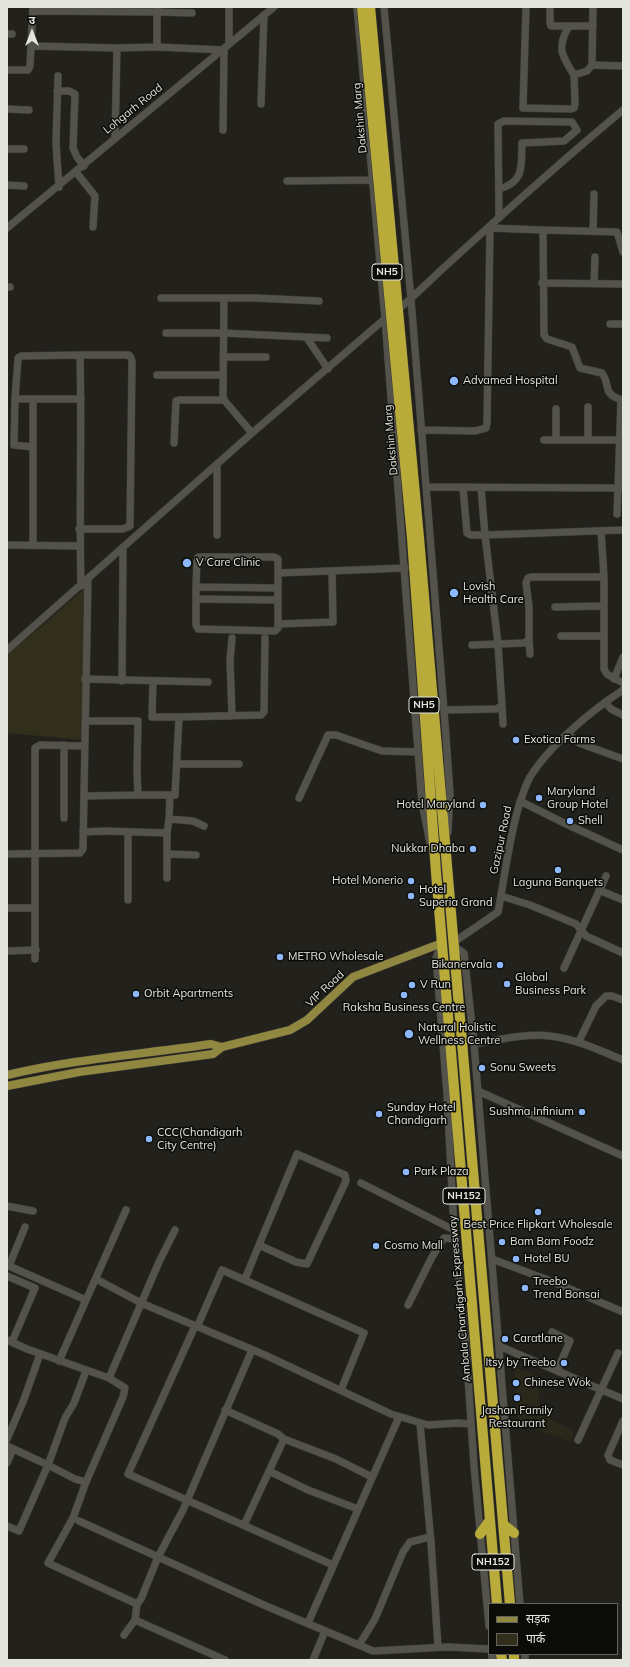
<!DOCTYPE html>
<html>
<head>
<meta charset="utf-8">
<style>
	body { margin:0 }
	#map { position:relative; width:630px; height:1667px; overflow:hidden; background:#22211b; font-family:Mulish,"Noto Sans Devanagari",sans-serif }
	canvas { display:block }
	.frame { position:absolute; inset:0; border:8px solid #e5e5e0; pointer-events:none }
	.legend { position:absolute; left:488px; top:1603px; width:130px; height:52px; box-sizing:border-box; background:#0b0b08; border:1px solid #62625e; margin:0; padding:5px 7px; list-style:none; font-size:12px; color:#e5e5e0 }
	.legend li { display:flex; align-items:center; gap:8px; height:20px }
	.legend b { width:20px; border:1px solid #62625e }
	.north { position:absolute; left:12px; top:12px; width:40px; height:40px; -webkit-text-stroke:3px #0b0b08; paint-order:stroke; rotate:0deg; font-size:11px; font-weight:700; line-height:16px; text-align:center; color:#e5e5e0 }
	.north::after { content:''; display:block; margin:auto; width:14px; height:18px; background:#e5e5e0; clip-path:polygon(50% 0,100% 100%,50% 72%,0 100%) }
</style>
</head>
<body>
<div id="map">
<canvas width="630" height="1667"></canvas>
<div class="frame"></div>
<ul class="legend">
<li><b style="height:5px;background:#908741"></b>सड़क</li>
<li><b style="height:11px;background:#312f1c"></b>पार्क</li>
</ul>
<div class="north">उ</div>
</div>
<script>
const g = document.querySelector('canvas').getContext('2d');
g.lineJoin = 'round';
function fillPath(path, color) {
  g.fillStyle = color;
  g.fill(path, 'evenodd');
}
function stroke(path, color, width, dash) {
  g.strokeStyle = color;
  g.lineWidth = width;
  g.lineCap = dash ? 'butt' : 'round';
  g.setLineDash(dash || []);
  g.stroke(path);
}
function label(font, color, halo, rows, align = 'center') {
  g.font = font + ' Mulish,sans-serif';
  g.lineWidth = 3;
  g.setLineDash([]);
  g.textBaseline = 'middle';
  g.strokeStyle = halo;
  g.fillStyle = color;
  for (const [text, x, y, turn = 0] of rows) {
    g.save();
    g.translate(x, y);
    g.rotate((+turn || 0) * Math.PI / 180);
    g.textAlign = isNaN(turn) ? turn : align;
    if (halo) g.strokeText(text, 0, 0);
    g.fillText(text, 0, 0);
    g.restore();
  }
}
fillPath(new Path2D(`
	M514 1367 539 1376 540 1414 574 1431 571 1442 518 1423Z`), '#29281b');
fillPath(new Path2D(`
	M85 588 83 740 7 733V654L29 637Z`), '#312f1c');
const minor = new Path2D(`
	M158 7 157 12 192 13
	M357 7 385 319 422 803 430 843
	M384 7 411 299 444 710 450 793 448 832
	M526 7 523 108 571 109 574 108 575 104 574 75 587 71 592 65 623 66
	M550 7V23L551 26H593
	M33 11 157 12V47
	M569 26C556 48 562 56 574 75
	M7 34H12
	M229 44V7
	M31 46 117 48 157 47 224 50 223 130
	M592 65 593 7
	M7 70H28L30 66 33 7
	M58 76 56 143 59 187
	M57 91H69L75 94 73 148 77 157 84 166
	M261 104 264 15
	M7 109 29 110
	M115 138 117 48
	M7 149H24
	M76 172 95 196 93 227
	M287 181 372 180
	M7 185 24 186
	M499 189C525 182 521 166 522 143L564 141 577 130 572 122 504 121 498 124 499 218
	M7 228 274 7
	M543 230 617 232 623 252
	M593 231 594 194
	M542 283 623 284
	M594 284 595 257
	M7 287H10
	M161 298H255L319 301
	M224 298 223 396 224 400 252 433
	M396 311C415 296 432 278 450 262 507 210 564 159 623 110
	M610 324H623
	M166 333H223L327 338
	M307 338 328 369
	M223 357H266
	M157 375H223
	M15 399 14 445 33 447V544
	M621 400 618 488H621
	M421 430 475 431 486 428 487 423 490 228 543 230 544 335 547 339 572 347 580 368 602 373C611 384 601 395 623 400
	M544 440H619
	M556 440V409
	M588 440V407
	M174 443 176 401 180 400H224
	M33 447V399
	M217 464V535
	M426 487 618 488 617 514
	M463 488 467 533 471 535H485L481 488
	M79 529H123L130 526 132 361 131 358 129 355H80
	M601 531 604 577
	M7 545 80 546
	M81 586C79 509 82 432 80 355L21 356 18 358 15 399H81
	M196 587V599L277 600
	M277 588 196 587 197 561 198 557H274L278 559V573
	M196 599V625L198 629 275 631 278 628V573L405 568
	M555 607 603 606
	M278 624 333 622 332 571
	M561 636H604
	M232 638 230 661 232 716
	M529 640 530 654
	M472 645 498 644 485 535 623 530
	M7 650 252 433 387 317
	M85 679 208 682
	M614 679 623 657
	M122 681 123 547
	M153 681 152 717H179
	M605 702 611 709 623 715
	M502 706 503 724
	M444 710 496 709 502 706 498 644 524 643 529 640V607L526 583 528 578 531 577H604V669L607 674 623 683
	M85 721H138L137 771 138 795H175L179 717 261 715 264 712 265 638
	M568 734 579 743 623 759
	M64 745V818
	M177 764H239
	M84 796 138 795
	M299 798 328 735H336L382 751 418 752
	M520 801 564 823 623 850
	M169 819 170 795
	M83 832 106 831 167 833V878
	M167 833 169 819 193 821 204 826
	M7 854 80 853 83 849 88 579
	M167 854 196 855
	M599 890 623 900
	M501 896 530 905 576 924 586 936 623 953
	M128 900V832
	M7 908H35
	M454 942 498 912C505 875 509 838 520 802 523 794 526 784 530 777 550 745 592 710 623 690
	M441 945 436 958 447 1094 454 1230 466 1348 474 1466 489 1626
	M454 946 464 953 474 1044 520 1604
	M7 951 36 950
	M35 959V748L40 745 85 746
	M564 968 606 876
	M579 1041 596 1006 606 996H612L623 1000
	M474 1044C497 1040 527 1033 550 1036 576 1039 599 1050 623 1060
	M478 1091 623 1156
	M361 1183 454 1230
	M7 1206 33 1211
	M25 1227 9 1266 86 1300
	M492 1259 556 1283 623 1312
	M7 1276 35 1288 12 1342
	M96 1279 141 1303 265 1355 391 1414 428 1425 457 1423 471 1424
	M245 1279 259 1245 296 1262 307 1264 346 1181 345 1175 297 1154 259 1245
	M408 1305 432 1257 444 1238 456 1239
	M195 1326 128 1474 333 1565
	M197 1327 222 1270 364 1333 341 1390
	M552 1332 570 1341 557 1371
	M7 1340 27 1349 109 1378 159 1262 175 1230
	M499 1346 623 1399
	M59 1361 126 1210
	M86 1371 74 1403 65 1418 48 1465 75 1479 86 1482 123 1397 125 1388 109 1378
	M225 1410 278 1434 284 1439 336 1459 372 1477
	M623 1421 608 1455 610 1460 623 1465
	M420 1423 431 1542 438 1647
	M7 1439 23 1402 40 1354
	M578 1440 618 1353
	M7 1446 48 1465 19 1531 7 1526
	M7 1463 13 1449
	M269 1471 308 1490 358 1509
	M86 1482 73 1518 48 1563 137 1604
	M79 1521 266 1606 373 1651 448 1647 489 1649
	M244 1525 284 1439
	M135 1620 225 1660
	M308 1623 399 1417
	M124 1635 135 1620 137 1604 141 1599 158 1557 183 1510 252 1350
	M359 1645 375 1619 403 1552 410 1542 430 1537
	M492 1654V1660
	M525 1654V1660
	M313 1660 325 1631`);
const major = new Path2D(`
	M7 1075C74 1059 143 1054 211 1044L222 1047
	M7 1086 79 1072 213 1054 222 1047 290 1030 307 1020 353 977 442 943`);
const highway = new Path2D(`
	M412 538 436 872 497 1604
	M419 538 510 1604
	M503 1524 514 1533
	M480 1534 490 1520
	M501 1654 502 1660
	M514 1654V1660`);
stroke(minor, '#3c3b36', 8);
stroke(major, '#3c3b36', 9);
stroke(highway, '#3c3b36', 11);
stroke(minor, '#53524b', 7);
stroke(major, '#908741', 8);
stroke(highway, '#b9ab3a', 10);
const highwayBridge = new Path2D(`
	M362 7 412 538
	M370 7 419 538`);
stroke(highwayBridge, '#3c3b36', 11, []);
stroke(highwayBridge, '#b9ab3a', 10);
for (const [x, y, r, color] of [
	[454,381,5,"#8db9fc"],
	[187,563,5,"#8db9fc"],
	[454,593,5,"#8db9fc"],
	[516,740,4,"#8db9fc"],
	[539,798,4,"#8db9fc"],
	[483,805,4,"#8db9fc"],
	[570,821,4,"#8db9fc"],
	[473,849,4,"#8db9fc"],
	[558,870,4,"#8db9fc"],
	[411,881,4,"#8db9fc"],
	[411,896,4,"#8db9fc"],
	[280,957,4,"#8db9fc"],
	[500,965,4,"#8db9fc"],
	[507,984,4,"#8db9fc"],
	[412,985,4,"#8db9fc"],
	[136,994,4,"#8db9fc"],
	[404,995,4,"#8db9fc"],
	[409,1034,5,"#8db9fc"],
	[482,1068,4,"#8db9fc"],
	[582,1112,4,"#8db9fc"],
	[379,1114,4,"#8db9fc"],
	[149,1139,4,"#8db9fc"],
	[406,1172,4,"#8db9fc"],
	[538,1212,4,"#8db9fc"],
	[502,1242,4,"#8db9fc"],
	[376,1246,4,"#8db9fc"],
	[516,1259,4,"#8db9fc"],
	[525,1288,4,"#8db9fc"],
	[505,1339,4,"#8db9fc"],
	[564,1363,4,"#8db9fc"],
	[516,1383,4,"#8db9fc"],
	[517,1398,4,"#8db9fc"]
]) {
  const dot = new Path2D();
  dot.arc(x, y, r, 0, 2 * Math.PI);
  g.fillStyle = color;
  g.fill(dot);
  stroke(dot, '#0b0b08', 1.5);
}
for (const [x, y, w] of [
	[387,272,30],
	[424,705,30],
	[464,1196,42],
	[493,1562,42]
]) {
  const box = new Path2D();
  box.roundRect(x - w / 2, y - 8, w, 16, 3);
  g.fillStyle = '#0b0b08';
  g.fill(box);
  stroke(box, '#e5e5e0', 1);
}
label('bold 10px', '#e5e5e0', null, [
	["NH5",387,272],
	["NH5",424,705],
	["NH152",464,1196],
	["NH152",493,1562]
]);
label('11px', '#e5e5e0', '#0b0b08', [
	["Lohgarh Road",133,109,-39],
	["Dakshin Marg",360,118,-95],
	["Dakshin Marg",391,440,-95],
	["Gazipur Road",501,840,-78],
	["VIP Road",325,989,-43],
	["Ambala Chandigarh Expressway",460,1299,-95]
]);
label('11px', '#e5e5e0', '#0b0b08', [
	["Advamed Hospital",463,381],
	["V Care Clinic",196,563],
	["Lovish",463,587],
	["Health Care",463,600],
	["Exotica Farms",524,740],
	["Maryland",547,792],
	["Group Hotel",547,805],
	["Hotel Maryland",475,805,"right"],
	["Shell",578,821],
	["Nukkar Dhaba",465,849,"right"],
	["Hotel Monerio",403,881,"right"],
	["Laguna Banquets",558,883,"center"],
	["Hotel",419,890],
	["Superia Grand",419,903],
	["METRO Wholesale",288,957],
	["Bikanervala",492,965,"right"],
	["Global",515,978],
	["Business Park",515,991],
	["V Run",420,985],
	["Orbit Apartments",144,994],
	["Raksha Business Centre",404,1008,"center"],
	["Natural Holistic",418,1028],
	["Wellness Centre",418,1041],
	["Sonu Sweets",490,1068],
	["Sunday Hotel",387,1108],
	["Chandigarh",387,1121],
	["Sushma Infinium",574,1112,"right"],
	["CCC(Chandigarh",157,1133],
	["City Centre)",157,1146],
	["Park Plaza",414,1172],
	["Best Price Flipkart Wholesale",538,1225,"center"],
	["Bam Bam Foodz",510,1242],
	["Cosmo Mall",384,1246],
	["Hotel BU",524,1259],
	["Treebo",533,1282],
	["Trend Bonsai",533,1295],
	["Caratlane",513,1339],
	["Itsy by Treebo",556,1363,"right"],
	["Chinese Wok",524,1383],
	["Jashan Family",517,1411,"center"],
	["Restaurant",517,1424,"center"]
], 'left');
</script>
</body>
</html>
